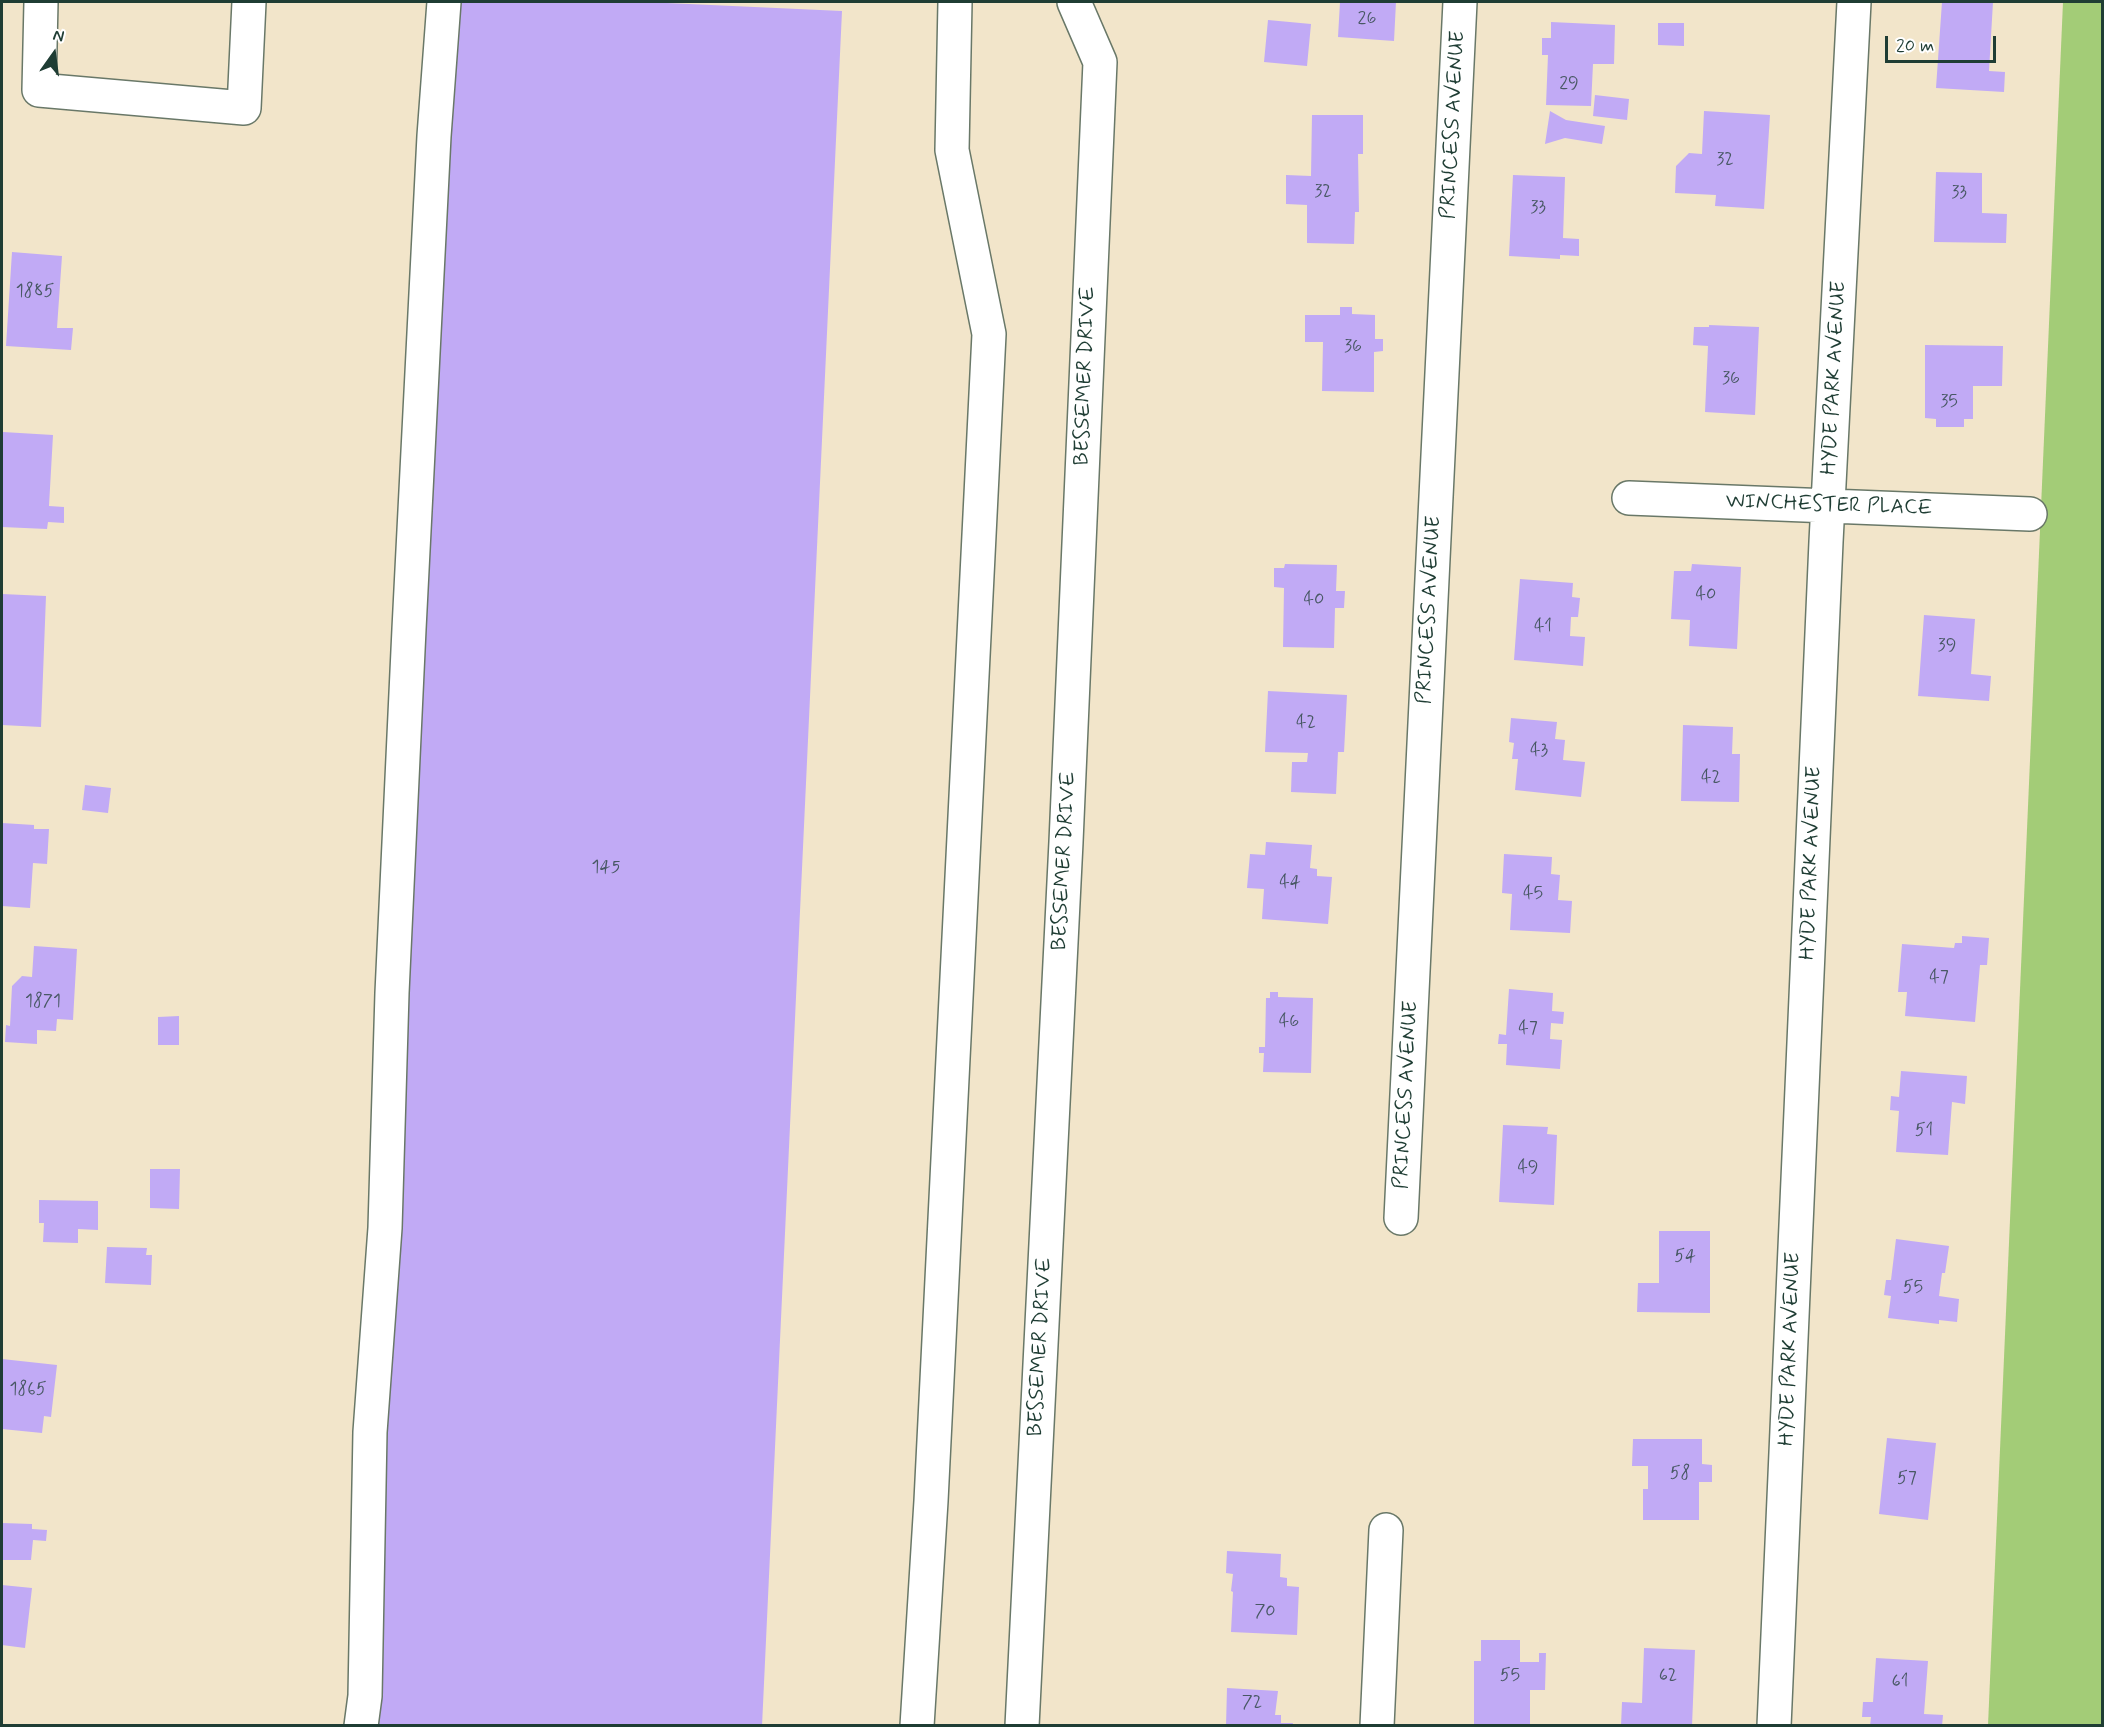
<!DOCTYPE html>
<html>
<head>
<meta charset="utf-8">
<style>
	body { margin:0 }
	#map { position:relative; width:2104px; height:1727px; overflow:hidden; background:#f2e5ca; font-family:Mynerve,sans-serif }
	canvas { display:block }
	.frame { position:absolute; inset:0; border:3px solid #1f3d34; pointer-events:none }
	.north { position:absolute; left:24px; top:24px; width:60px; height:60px; -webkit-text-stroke:4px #fff; paint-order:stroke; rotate:14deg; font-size:16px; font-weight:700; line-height:24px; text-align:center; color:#1f3d34 }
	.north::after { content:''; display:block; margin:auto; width:21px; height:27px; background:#1f3d34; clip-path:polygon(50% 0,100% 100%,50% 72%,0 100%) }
	.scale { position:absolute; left:1885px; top:36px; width:111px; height:27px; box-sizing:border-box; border:3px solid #1f3d34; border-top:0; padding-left:8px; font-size:18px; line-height:21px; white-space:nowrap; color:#1f3d34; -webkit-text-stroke:4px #fff; paint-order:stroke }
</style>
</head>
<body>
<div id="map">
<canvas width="2104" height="1727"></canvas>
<div class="frame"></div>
<div class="north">N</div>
<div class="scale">20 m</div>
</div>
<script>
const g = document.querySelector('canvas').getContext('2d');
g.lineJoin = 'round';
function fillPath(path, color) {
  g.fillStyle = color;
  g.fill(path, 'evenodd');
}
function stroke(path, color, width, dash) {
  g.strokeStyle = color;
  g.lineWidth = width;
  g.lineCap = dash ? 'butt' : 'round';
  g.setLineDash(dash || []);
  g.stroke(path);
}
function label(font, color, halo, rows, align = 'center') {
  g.font = font + ' Mynerve,sans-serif';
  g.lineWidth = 4.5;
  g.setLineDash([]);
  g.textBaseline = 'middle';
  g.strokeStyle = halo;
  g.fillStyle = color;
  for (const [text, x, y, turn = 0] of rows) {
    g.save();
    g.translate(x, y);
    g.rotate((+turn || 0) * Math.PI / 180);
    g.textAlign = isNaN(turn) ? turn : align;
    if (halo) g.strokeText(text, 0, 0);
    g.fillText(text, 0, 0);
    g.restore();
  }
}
fillPath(new Path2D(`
	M2063 2H2102V1725H1988Z`), '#a3cc77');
fillPath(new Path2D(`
	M450 2H645L842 11 762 1726H370Z
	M1340 2H1396L1394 41 1338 37Z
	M1942 2H1993L1989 71 2005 72 2004 92 1936 88Z
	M1268 20 1311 24 1307 66 1264 62Z
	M1551 22 1615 25 1614 64H1593L1591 106 1546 105 1548 55H1542V38H1551Z
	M1658 23H1684V46L1658 45Z
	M1595 95 1629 99 1627 120 1593 116Z
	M1550 111 1566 120 1605 126 1602 144 1565 138 1545 144Z
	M1704 111 1770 115 1764 209 1715 206 1716 195 1675 193 1676 166 1689 153 1702 154Z
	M1312 115H1363V154H1358L1359 212H1355L1354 244 1307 243V205L1286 204V175L1311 176Z
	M1936 172 1982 173V213L2007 214 2006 243 1934 242Z
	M1513 175 1565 177 1563 238 1579 239V256L1560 255V259L1509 256Z
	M12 252 62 256 57 328H73L71 350 6 346Z
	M1340 307H1352V314L1375 315V339H1383V351L1374 352V392L1322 391 1323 342H1305V315H1340Z
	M1709 325 1759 327 1755 415 1705 412 1708 346 1693 345 1694 327H1709Z
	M1925 345 2003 346 2002 386H1973V419H1964V427H1936V419L1925 418Z
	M3 432 53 435 49 506 64 507V523L48 522 47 529 2 527Z
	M1285 564 1337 565 1336 591H1345L1344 608H1335L1334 648 1283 647 1284 588 1274 587V568H1284Z
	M1692 564 1741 567 1737 649 1689 646 1690 620 1671 619 1674 571H1691Z
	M1520 579 1573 583 1572 597 1580 598 1578 617H1571L1570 636 1585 637 1583 666 1514 660Z
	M2 594 46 596 41 727 2 725Z
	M1924 615 1975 619 1971 674 1991 676 1989 701 1918 696Z
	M1268 691 1347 695 1344 752H1338L1336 794 1291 792 1292 762H1307L1308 753 1265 752Z
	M1511 718 1557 722 1555 739 1565 740 1563 760 1585 762 1581 797 1515 790 1518 759H1512L1514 743 1509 742Z
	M1683 725 1733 727 1732 754H1740L1739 802 1681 801Z
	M85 785 111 788 108 813 82 810Z
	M2 823 34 825V829H49L47 864 33 863 30 908 2 906Z
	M1266 842 1312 845 1310 868 1317 869V876L1332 877 1328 924 1262 919 1264 889 1247 888 1250 854 1265 855Z
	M1504 854 1552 857 1551 874 1560 875 1558 900 1572 901 1570 933 1510 930 1512 894 1502 893Z
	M1962 936 1989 938 1987 965H1980L1975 1022 1905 1016 1907 992H1898L1902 944 1954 948 1955 943H1962Z
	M34 946 77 949 73 1020 57 1019 56 1031 37 1030V1044L5 1042 6 1025 10 1026 12 986 22 976 32 977Z
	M1509 989 1553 993 1552 1011 1564 1012 1563 1024 1551 1023 1550 1039 1562 1040 1560 1069 1506 1065 1507 1044H1498L1499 1034 1506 1035Z
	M1270 992H1278V997L1313 998 1311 1073 1263 1072 1264 1053H1259V1047H1265L1266 998H1270Z
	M179 1016V1045H158V1017Z
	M1901 1071 1967 1076 1965 1104 1952 1102 1948 1155 1896 1152 1899 1111 1890 1110 1891 1096 1899 1097Z
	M1503 1125 1548 1127 1547 1134 1557 1135 1554 1205 1499 1202Z
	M150 1169H180L179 1209 150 1208Z
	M39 1200 98 1201V1230L78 1229V1243L43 1242 44 1223H39Z
	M1659 1231H1710V1313L1637 1312 1638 1283H1659Z
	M1896 1239 1949 1246 1945 1273H1942L1939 1296 1959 1299 1957 1322 1939 1320V1324L1888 1318 1891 1296 1884 1295 1886 1280H1891Z
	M107 1247 147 1248 146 1255H152L151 1285 105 1283Z
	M2 1359 57 1365 51 1417 44 1416 42 1433 2 1429Z
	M1887 1438 1936 1443 1928 1520 1879 1514Z
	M1633 1439H1702V1464L1712 1465V1482H1699V1520H1643V1489H1648V1466H1632Z
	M2 1523 32 1524V1529L47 1530 46 1541 33 1540 31 1560H2Z
	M1227 1551 1281 1554 1280 1577 1287 1578V1586L1299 1587 1297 1635 1231 1632 1233 1592 1231 1591 1233 1574 1226 1573Z
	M2 1585 32 1588 25 1648 2 1645Z
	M1481 1640H1520V1662H1539V1653H1546L1545 1690H1530V1726H1474V1661H1481Z
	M1644 1648 1695 1650 1692 1726H1621L1622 1702 1642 1703Z
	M1876 1658 1928 1661 1924 1714 1943 1715 1942 1726H1870L1871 1717H1862L1863 1702H1873Z
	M1227 1688 1278 1691 1275 1715H1281V1723H1293L1292 1726H1226Z`), '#c1aaf5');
const minor = new Path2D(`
	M41 2 39 90 244 108 249 2
	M1629 498 2030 514
	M1401 1218 1460 2
	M361 1726 365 1696 370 1432 385 1228 392 993 409 629 434 136 444 2
	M917 1726 931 1501 989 334 952 150 955 2
	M1022 1726 1066 842 1100 62 1074 2
	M1377 1726 1386 1530
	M1774 1726 1826 542 1854 2`);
stroke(minor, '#697868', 36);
stroke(minor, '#fff', 33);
label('18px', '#485864', null, [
	["26",1367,19],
	["29",1569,84],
	["32",1725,160],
	["32",1323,192],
	["33",1959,193],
	["33",1538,208],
	["1885",35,292],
	["36",1353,347],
	["36",1731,379],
	["35",1949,402],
	["40",1706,595],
	["40",1314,600],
	["41",1543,627],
	["39",1947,646],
	["42",1306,723],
	["43",1539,751],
	["42",1711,778],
	["145",606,868],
	["44",1290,883],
	["45",1533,894],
	["47",1939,978],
	["1871",43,1002],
	["46",1289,1022],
	["47",1528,1029],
	["51",1924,1131],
	["49",1528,1168],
	["54",1685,1257],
	["55",1913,1288],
	["1865",28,1390],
	["58",1680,1474],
	["57",1907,1479],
	["70",1265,1612],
	["55",1510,1676],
	["62",1668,1676],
	["61",1900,1682],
	["72",1252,1703]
]);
label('21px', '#1f3d34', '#fff', [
	["PRINCESS AVENUE",1454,125,-87],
	["BESSEMER DRIVE",1086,376,-88],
	["HYDE PARK AVENUE",1835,378,-87],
	["WINCHESTER PLACE",1829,506,2],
	["PRINCESS AVENUE",1430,610,-87],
	["BESSEMER DRIVE",1065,861,-87],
	["HYDE PARK AVENUE",1812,863,-88],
	["PRINCESS AVENUE",1407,1095,-87],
	["BESSEMER DRIVE",1041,1347,-87],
	["HYDE PARK AVENUE",1791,1349,-88]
]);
</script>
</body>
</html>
